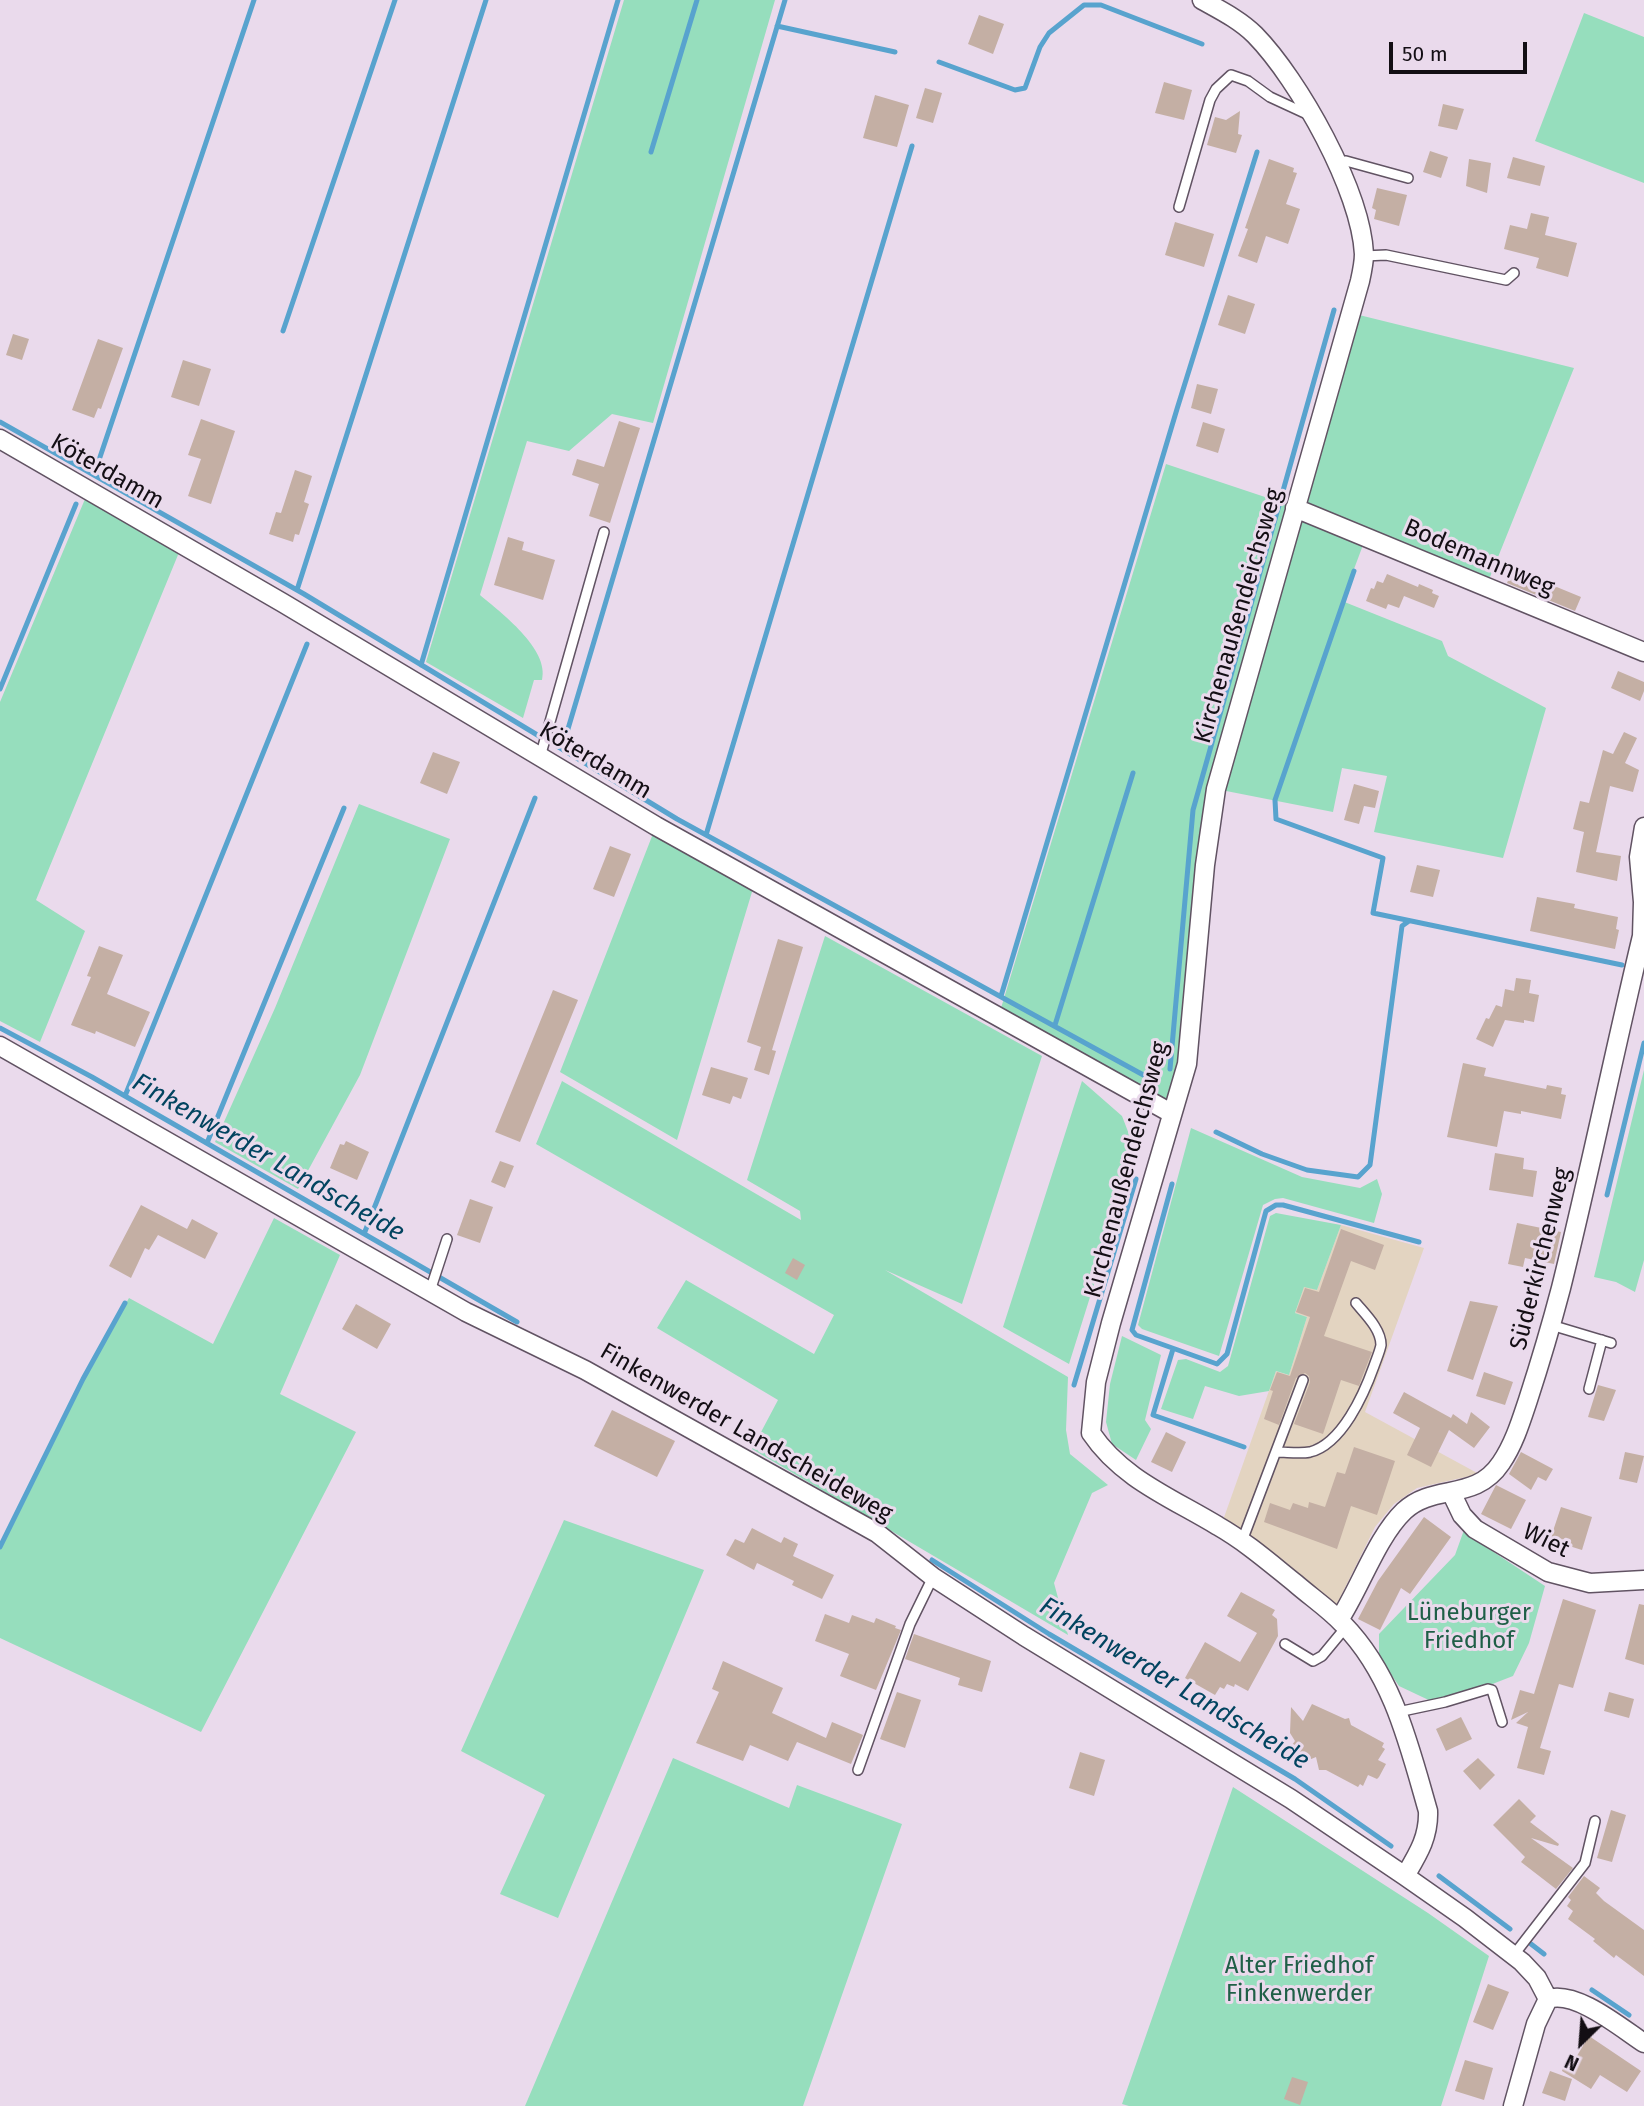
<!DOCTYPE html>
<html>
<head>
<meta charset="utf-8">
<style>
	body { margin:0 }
	#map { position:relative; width:1644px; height:2106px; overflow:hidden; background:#eadaec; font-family:"Fira Sans",sans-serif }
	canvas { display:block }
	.north { position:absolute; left:1546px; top:2008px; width:70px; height:70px; -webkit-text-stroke:5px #eadaec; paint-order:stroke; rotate:205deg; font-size:19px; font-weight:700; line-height:28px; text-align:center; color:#130e14 }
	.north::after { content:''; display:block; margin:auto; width:24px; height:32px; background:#130e14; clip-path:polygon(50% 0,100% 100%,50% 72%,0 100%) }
	.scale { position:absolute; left:1389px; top:42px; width:138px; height:32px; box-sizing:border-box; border:4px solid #130e14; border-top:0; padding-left:9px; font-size:21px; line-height:24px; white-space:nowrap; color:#130e14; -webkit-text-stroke:5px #eadaec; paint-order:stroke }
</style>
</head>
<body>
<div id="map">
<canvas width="1644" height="2106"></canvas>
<div class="north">N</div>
<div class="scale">50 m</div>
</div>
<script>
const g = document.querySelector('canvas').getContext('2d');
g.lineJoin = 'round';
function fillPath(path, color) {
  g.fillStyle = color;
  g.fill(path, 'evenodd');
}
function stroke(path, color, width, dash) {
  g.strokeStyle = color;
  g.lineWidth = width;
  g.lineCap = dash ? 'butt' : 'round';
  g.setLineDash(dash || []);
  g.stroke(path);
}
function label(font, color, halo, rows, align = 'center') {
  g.font = font + ' "Fira Sans",sans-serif';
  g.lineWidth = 6;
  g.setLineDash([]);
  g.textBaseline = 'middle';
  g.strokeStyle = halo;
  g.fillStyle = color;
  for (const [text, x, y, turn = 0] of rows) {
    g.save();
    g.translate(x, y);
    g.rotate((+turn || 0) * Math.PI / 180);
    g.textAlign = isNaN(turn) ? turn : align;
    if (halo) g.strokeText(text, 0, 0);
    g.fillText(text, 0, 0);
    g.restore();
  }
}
fillPath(new Path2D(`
	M1341 1225 1424 1248 1365 1412 1479 1474 1417 1488 1394 1504 1375 1527 1335 1608 1222 1523 1276 1371 1289 1375 1307 1317 1295 1313 1304 1286 1317 1290Z`), '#e3d4c1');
fillPath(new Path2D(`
	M624 0H775L653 423 612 414 569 451 527 441 480 595C500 612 550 649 542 680H534L523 718 426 662Z
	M1584 13 1644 37V183L1535 141Z
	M1351 313 1574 368 1486 587 1366 537 1342 601 1442 641 1448 656 1546 708 1503 858 1374 832 1387 776 1342 768 1333 812 1216 789 1187 1064 1171 1113 998 1018 1166 464 1295 507Z
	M85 499 180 550 36 900 85 931 40 1042 0 1021V702Z
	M359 804 450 839 360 1075 298 1189 215 1142 275 1008Z
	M656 826 755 882 677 1140 560 1072Z
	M825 936 1042 1056 962 1304 885 1270 1068 1377 1066 1430 1070 1454 1108 1485 1092 1493 1054 1583 1068 1635 752 1449 778 1400 657 1328 686 1280 814 1354 834 1315 536 1144 562 1081 801 1220 800 1211 747 1180Z
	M1644 1070V1260L1635 1292 1616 1282 1594 1277Z
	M1082 1081 1122 1116 1132 1142 1128 1176 1069 1364 1003 1327Z
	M1191 1128 1302 1177 1360 1188 1377 1179 1382 1194 1374 1223 1283 1198 1275 1199 1263 1205 1219 1356 1142 1329 1138 1325Z
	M1276 1213 1341 1225 1317 1290 1304 1287 1295 1313 1307 1317 1289 1375 1276 1371 1269 1391 1239 1396 1205 1386 1193 1419 1161 1409 1178 1360 1186 1359 1220 1372 1228 1366 1270 1216Z
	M274 1218 340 1255 280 1394 356 1432 201 1732 0 1638V1547L83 1379 129 1298 213 1344Z
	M1122 1336 1161 1355 1145 1420 1151 1429 1136 1460 1112 1444 1106 1422 1110 1384Z
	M564 1520 704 1570 558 1918 500 1894 545 1795 461 1751Z
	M1464 1530 1483 1545 1545 1586 1529 1643 1513 1676 1441 1704 1435 1703 1399 1686 1379 1657V1634L1455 1555Z
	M673 1758 789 1808 797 1785 902 1824 803 2106H525Z
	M1233 1787 1428 1913 1489 1956 1441 2106H1129L1122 2104Z`), '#96debd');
stroke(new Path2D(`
	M777 26 895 52
	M939 62 1015 90 1025 88 1040 47 1049 33 1084 5H1101L1202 44
	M651 152 697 0
	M283 331 395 0
	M0 422 304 594 539 736
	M98 463 254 0
	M1354 571 1275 800 1276 819 1383 858 1373 913 1622 965
	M297 590 486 0
	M421 665 618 0
	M0 689 76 504
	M557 746 677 819 1147 1077
	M562 749 785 0
	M706 835 912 146
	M1001 996 1177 409 1257 152
	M1055 1025 1133 773
	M0 1028 92 1077 517 1322
	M1170 1069 1193 810 1334 310
	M125 1096 307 644
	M1216 1132 1262 1154 1307 1170 1358 1177 1370 1165 1402 926 1409 921
	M207 1143 344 808
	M1172 1184 1132 1330 1136 1335 1217 1364 1227 1354 1266 1211 1276 1205H1283L1419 1242
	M1607 1195 1644 1043
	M364 1234 535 798
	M1173 1349 1153 1415 1244 1447
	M1074 1385 1136 1179
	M0 1547 83 1379 125 1303
	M932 1560 1049 1634 1295 1779 1391 1846
	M1439 1876 1510 1929
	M1531 1944 1544 1954
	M1592 1990 1629 2015`), '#58a3ce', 5);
fillPath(new Path2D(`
	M979 15 1004 24 993 54 968 44Z
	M1164 82 1192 90 1184 120 1155 113Z
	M925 88 942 93 933 123 916 118Z
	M875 95 909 105 897 147 863 138Z
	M1443 104 1464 109 1457 130 1438 126Z
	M1240 111 1238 134 1242 135 1236 153 1207 145 1215 117 1226 120Z
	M1430 151 1448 157 1441 178 1423 172Z
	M1513 157 1545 166 1540 186 1507 178Z
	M1269 159 1294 168 1293 172 1297 173 1286 204 1300 209 1288 244 1266 236 1257 263 1238 256 1248 229 1245 228Z
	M1469 159 1491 163 1487 193 1466 186Z
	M1377 188 1407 195 1399 226 1374 219 1376 210 1372 208Z
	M1531 213 1549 217 1545 235 1577 243 1568 277 1536 268 1539 258 1504 249 1510 225 1527 229Z
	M1175 222 1214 234 1204 267 1165 255Z
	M1228 295 1255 304 1245 334 1218 325Z
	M13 334 29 339 22 360 6 355Z
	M98 339 123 348 101 409 98 408 94 418 72 410Z
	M183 360 211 369 199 406 171 397Z
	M1197 384 1218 389 1211 414 1191 408Z
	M201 419 235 431 211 504 188 496 201 459 188 455Z
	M619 421 640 428 610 523 589 516 599 484 572 475 577 459 604 467Z
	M1203 422 1225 429 1218 453 1196 446Z
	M295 470 312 476 304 502 309 504 299 535 295 534 293 542 269 534 276 512 281 513Z
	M508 537 524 542 522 550 555 560 543 600 494 585Z
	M1513 569 1581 597 1575 611 1507 583Z
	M1387 574 1418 587 1419 584 1433 590 1432 593 1439 596 1434 608 1404 596 1399 608 1388 604 1386 609 1366 601 1371 588 1374 589 1377 581 1383 583Z
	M1618 671 1644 682V691L1640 701 1611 688Z
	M1624 732 1637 738 1625 763 1639 770 1633 792 1610 786 1596 852 1621 856 1617 881 1576 872 1584 832 1573 829 1580 801 1589 803 1603 750 1613 754Z
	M433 752 460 762 447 794 420 783Z
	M1354 784 1379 791 1375 808 1364 806 1359 824 1344 820Z
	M610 846 631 854 614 897 593 889Z
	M1417 865 1440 870 1433 897 1410 892Z
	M1537 897 1575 904 1574 908 1618 917 1616 929 1619 930 1615 949 1530 931Z
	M778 939 803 947 772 1050 776 1051 769 1075 754 1070 761 1047 747 1042Z
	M99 946 123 955 107 994 150 1012 135 1047 96 1031 95 1034 71 1025 91 977 87 976Z
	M1516 978 1531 980 1529 993 1539 995 1534 1022 1524 1020V1023L1505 1020 1493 1047 1476 1039 1486 1018 1489 1019 1496 1005 1502 1007 1505 989 1514 991Z
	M553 990 578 1000 520 1142 495 1132Z
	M1463 1063 1486 1068 1484 1076 1546 1089 1547 1085 1562 1088 1561 1094 1566 1095 1561 1119 1521 1111V1114L1504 1111 1497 1147 1447 1137Z
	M711 1067 748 1078 741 1099 733 1096 730 1104 702 1095Z
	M346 1141 369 1152 357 1180 330 1168 340 1144 344 1145Z
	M1495 1153 1524 1158 1523 1169 1537 1171 1533 1197 1489 1190Z
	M500 1161 514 1166 505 1188 491 1182Z
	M470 1199 493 1207 480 1243 457 1235Z
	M141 1205 187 1229 192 1219 218 1233 205 1259 158 1235 149 1250 145 1248 131 1278 109 1266Z
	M1517 1223 1561 1232 1554 1264 1525 1258 1523 1267 1508 1264Z
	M1341 1229 1384 1245 1375 1270 1351 1261 1324 1336 1372 1352 1363 1375 1359 1386 1341 1380 1323 1434 1294 1424 1310 1382 1309 1376 1305 1373 1296 1378 1279 1425 1264 1419 1273 1391 1270 1390 1277 1372 1290 1376 1310 1317 1296 1312 1305 1288 1319 1292Z
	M793 1258 805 1265 797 1280 785 1273Z
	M1470 1301 1498 1306 1473 1380 1447 1371Z
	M356 1304 391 1324 377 1349 342 1329Z
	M1484 1372 1513 1382 1505 1405 1476 1396Z
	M1598 1385 1616 1390 1604 1421 1588 1417Z
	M1404 1392 1451 1418 1453 1414 1467 1424 1471 1412 1490 1427 1474 1448 1449 1430 1431 1467 1407 1455 1420 1428 1393 1413Z
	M612 1410 675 1441 657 1477 594 1446Z
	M1166 1432 1186 1442 1172 1472 1151 1462Z
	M1354 1447 1395 1461 1377 1515 1351 1506 1337 1549 1264 1522 1270 1503 1290 1510 1293 1503 1308 1508 1309 1502 1325 1507 1337 1472 1345 1474Z
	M1521 1452 1553 1469 1546 1481 1538 1477 1531 1490 1509 1474Z
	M1625 1452 1644 1456 1637 1483 1619 1479Z
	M1496 1485 1526 1500 1511 1529 1481 1514Z
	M1561 1507 1592 1517 1582 1550 1550 1540Z
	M1424 1517 1451 1537 1410 1594 1401 1588 1380 1630 1358 1619 1378 1581Z
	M752 1528 781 1543 784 1537 798 1544 793 1556 834 1575 822 1599 792 1585 794 1581 757 1563 754 1570 726 1555 735 1539 744 1543Z
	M1241 1592 1275 1610 1272 1615 1277 1619 1278 1636 1248 1691 1235 1684 1234 1687 1227 1684 1224 1689 1220 1687 1215 1695 1185 1678 1205 1642 1240 1662 1257 1633 1227 1616Z
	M1563 1599 1596 1610 1573 1688 1559 1684 1540 1748 1551 1751 1544 1775 1517 1768 1528 1727 1516 1723 1528 1712 1511 1720 1520 1690 1534 1694Z
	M1639 1604 1644 1605V1665L1625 1659Z
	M825 1614 849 1623 852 1615 874 1623 876 1618 896 1626 895 1628 901 1630 876 1690 840 1676 849 1654 815 1641Z
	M914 1634 991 1661 982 1692 958 1685 960 1678 905 1659Z
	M723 1661 783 1688 772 1713 826 1738 832 1722 863 1735 851 1764 797 1742 788 1761 750 1745 743 1761 696 1743 719 1692 712 1689Z
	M897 1692 921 1700 905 1748 880 1739Z
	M1609 1692 1634 1699 1629 1718 1604 1711Z
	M1312 1704 1345 1719 1349 1718 1351 1725 1384 1743 1382 1747 1385 1749 1378 1760 1386 1764 1379 1777 1377 1779 1368 1775 1363 1786 1360 1784 1358 1787 1326 1770H1319L1316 1757 1304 1762 1301 1754 1294 1751 1296 1747 1292 1745 1295 1741 1290 1733 1291 1707 1303 1721Z
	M1461 1717 1472 1739 1446 1751 1436 1729Z
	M1080 1752 1105 1760 1094 1796 1069 1788Z
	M1478 1758 1495 1775 1480 1790 1463 1771Z
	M1519 1799 1536 1816 1530 1822 1559 1844 1558 1846 1531 1838 1573 1868 1556 1889 1521 1862 1525 1857 1493 1825Z
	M1611 1810 1626 1815 1612 1862 1597 1858Z
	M1584 1876 1600 1888 1596 1893 1604 1901 1644 1930V1976L1616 1955 1614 1958 1593 1941 1595 1939 1568 1919 1573 1911 1567 1906 1571 1900 1568 1897Z
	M1488 1984 1509 1992 1493 2030 1473 2022Z
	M1589 2036 1641 2071 1627 2092 1600 2075 1591 2089 1562 2071 1564 2063 1569 2059H1575Z
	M1465 2060 1493 2068 1484 2100 1455 2091Z
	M1550 2071 1572 2079 1565 2101 1542 2093Z
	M1292 2077 1308 2082 1300 2105 1284 2099Z`), '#c4afa4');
const lane = new Path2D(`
	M1336 163 1346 161 1408 178
	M1179 207 1210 100 1216 89 1231 75 1248 81 1270 97 1309 115
	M1364 256 1386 255 1506 280 1514 273
	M540 757 604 532
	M430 1291 447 1239
	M1551 1325 1611 1343
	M1589 1389 1602 1340
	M1277 1452C1287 1452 1300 1454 1310 1452 1342 1444 1364 1394 1374 1366 1376 1360 1380 1351 1381 1345 1381 1329 1365 1314 1356 1303
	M1242 1541 1303 1380
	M1285 1644 1313 1661 1322 1656 1346 1627
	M1398 1712 1445 1702 1488 1689 1492 1690 1502 1722
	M858 1770 910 1624 933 1577
	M1513 1956 1585 1863 1595 1821`);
const street = new Path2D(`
	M1202 0C1220 10 1240 20 1255 35 1299 80 1361 191 1364 254 1364 263 1362 272 1360 281L1216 789 1205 865 1187 1064 1111 1323 1096 1382 1091 1433C1122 1479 1172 1498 1218 1526 1246 1542 1270 1563 1295 1583 1311 1597 1329 1609 1343 1624 1393 1675 1409 1745 1428 1811 1429 1837 1418 1854 1405 1876
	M0 439 283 603 656 826 1171 1113
	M1295 508 1644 652
	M0 1046 466 1312 585 1370 877 1533 933 1577 1024 1636 1291 1799 1405 1876 1465 1918 1522 1962 1537 1978 1548 1999
	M1451 1492 1462 1515 1475 1529 1548 1572 1590 1583 1644 1580
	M1339 1620C1360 1588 1377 1537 1404 1511 1434 1483 1475 1502 1501 1463 1514 1444 1521 1421 1528 1400 1540 1363 1551 1326 1561 1288 1590 1171 1614 1053 1642 936L1643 902 1639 857 1644 827
	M1548 1999C1576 1990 1621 2028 1644 2043
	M1513 2106 1536 2024 1548 1999`);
stroke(lane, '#615363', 12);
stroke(street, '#615363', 21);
stroke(lane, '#fff', 9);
stroke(street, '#fff', 18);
label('24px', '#130e14', '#eadaec', [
	["Köterdamm",107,472,30],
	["Bodemannweg",1479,558,23],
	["Kirchenaußendeichsweg",1239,616,-74],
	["Köterdamm",595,761,31],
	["Kirchenaußendeichsweg",1127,1170,-75],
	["Süderkirchenweg",1541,1259,-76],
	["Finkenwerder Landscheideweg",746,1433,30],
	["Wiet",1546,1541,26]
]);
label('24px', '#1f5f47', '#eadaec', [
	["Lüneburger",1469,1613],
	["Friedhof",1469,1641],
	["Alter Friedhof",1299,1966],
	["Finkenwerder",1299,1994]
]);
label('italic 26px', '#024460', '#eadaec', [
	["Finkenwerder Landscheide",268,1158,30],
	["Finkenwerder Landscheide",1174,1684,31]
]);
</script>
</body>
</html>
